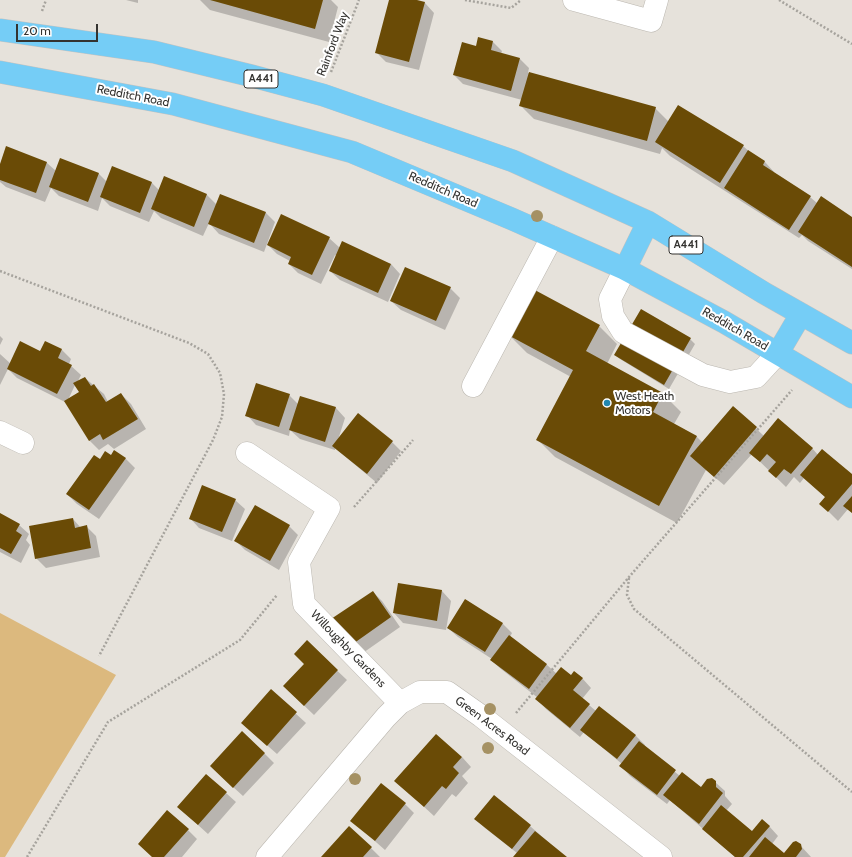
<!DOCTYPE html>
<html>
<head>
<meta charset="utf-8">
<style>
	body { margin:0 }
	#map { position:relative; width:852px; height:857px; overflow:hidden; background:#e6e2db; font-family:Cabin,sans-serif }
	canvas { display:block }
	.scale { position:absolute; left:16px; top:24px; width:82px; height:18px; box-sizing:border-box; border:2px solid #343330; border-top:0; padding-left:5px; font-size:12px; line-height:14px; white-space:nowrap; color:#343330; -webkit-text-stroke:3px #fff; paint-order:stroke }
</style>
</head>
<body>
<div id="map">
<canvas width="852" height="857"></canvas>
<div class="scale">20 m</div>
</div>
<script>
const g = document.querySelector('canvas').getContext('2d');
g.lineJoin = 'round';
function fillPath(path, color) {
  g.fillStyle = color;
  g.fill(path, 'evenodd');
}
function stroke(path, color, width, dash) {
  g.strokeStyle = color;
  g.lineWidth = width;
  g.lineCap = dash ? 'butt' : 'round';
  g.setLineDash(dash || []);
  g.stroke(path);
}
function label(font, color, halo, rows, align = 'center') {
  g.font = font + ' Cabin,sans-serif';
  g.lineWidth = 4;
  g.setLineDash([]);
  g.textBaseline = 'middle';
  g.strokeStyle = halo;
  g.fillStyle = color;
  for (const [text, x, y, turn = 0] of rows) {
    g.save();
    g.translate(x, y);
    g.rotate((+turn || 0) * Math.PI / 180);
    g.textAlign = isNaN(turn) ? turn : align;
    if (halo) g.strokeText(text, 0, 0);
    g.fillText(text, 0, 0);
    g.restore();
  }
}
fillPath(new Path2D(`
	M0 613 116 675 5 857H0Z`), '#dcb97e');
fillPath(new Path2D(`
	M126 0H138V3Z
	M200 0H331L338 7 329 42 210 10Z
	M390 0H413L425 3 434 13 419 70 386 62 376 52Z
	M493 42 502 51 501 54 520 59 529 68 528 73 655 108 669 122 743 146 751 153 765 162 774 172 773 173 810 197 817 203 852 218V269L808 241 802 235 799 238 670 156 662 148 660 154 534 119 520 105 522 100 463 84 454 75 477 47Z
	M7 148 47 163 56 171 99 174 107 182 152 183 159 190 164 178 207 195 217 205 266 213 275 222 264 252 219 234 209 223 203 236 161 218 154 211 149 222 110 206 102 198 98 211 59 196 51 188 45 202 6 187 0 182V167Z
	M329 238 340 248 391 264 400 274 388 302 340 280 330 271 337 256 335 255 321 284 298 273 289 264 290 261 277 254 268 245Z
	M450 288 460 298 445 330 401 310 391 301Z
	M599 326 617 344 607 364 663 394 681 412 674 424 696 436 703 443 733 407 764 436 812 448 818 455 852 476V513L848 509 838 521 821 504 826 498 804 478 800 483 794 477 786 487 752 454 724 485 706 470 677 523 555 457 537 439 571 377 527 353 509 335Z
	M0 336 3 339 0 345Z
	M690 339 695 344 669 389 620 359 615 355Z
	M46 342 62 350 71 359 69 364 81 375 77 383 85 378 104 394 108 402 121 394 131 404 146 429 114 449 108 444 99 450 89 440 67 403 17 378 8 369 0 385V354L11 364 41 353ZM75 385 80 393 68 400Z
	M289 395 298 404 336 408 345 418 338 440 392 442 401 451 377 483 335 448V450L300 439 290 430 289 436 256 425 247 415Z
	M115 451 126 459 135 468 99 519 77 504 67 494 100 460 111 456Z
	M235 500 245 509 232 541 199 528 190 518Z
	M0 514 19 525 29 534 26 540 30 545 21 563 0 552Z
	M73 519 81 528 87 527 96 536 100 557 46 568 36 558Z
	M289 526 298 535 279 570 245 550 236 541Z
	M442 591 451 601 446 630 403 623 394 613Z
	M373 592 382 601 400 627 360 655 351 645Z
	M466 600 503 624 512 633 510 637 547 665 557 674 582 678 591 688 582 699 596 711 599 707 636 736 645 745 644 747 680 776 701 788 715 782 725 791V796L732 804 726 811 752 832 769 826 778 836 772 844 784 854 800 845 811 857H735L670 800 667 804 630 776 621 766 622 764 584 732 580 737 546 709 537 699 538 698 501 669 491 660 492 659 458 637 448 628Z
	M307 642 347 680 314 715 294 696 305 664Z
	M271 691 306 723 277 754 252 732Z
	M264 753 274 763 243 796 221 776Z
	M462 757 471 767 462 776 468 783 456 797 452 794 434 816 396 781Z
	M226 793 236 802 208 834 188 816Z
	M405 804 414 813 385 850 352 821Z
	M476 819 530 826 565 857H514L517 853 485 828Z
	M188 830 197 839 182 857H153Z
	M371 848 380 857H322Z`), '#0003');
fillPath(new Path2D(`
	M210 0H323L315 29Z
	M389 0H417L425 2 409 62 375 53Z
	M478 37 493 41 491 50 520 58 511 91 453 75 462 42 476 46Z
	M529 72 656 107 647 141 519 106Z
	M678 105 744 145 720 183 655 142Z
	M6 146 47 162 36 193 0 180V164Z
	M748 150 765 161 763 165 811 196 789 230 724 188Z
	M60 158 99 173 88 202 49 187Z
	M112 166 152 182 140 213 100 197Z
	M164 176 207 194 194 227 151 209Z
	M220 194 266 212 254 243 208 224Z
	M821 196 852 217V267L798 232Z
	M281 214 330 237 312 275 288 264 291 257 267 245Z
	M342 241 391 264 378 293 329 271Z
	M405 267 451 287 436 321 390 301Z
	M533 289 600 325 586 351 663 393 653 412 697 436 659 506 536 440 573 370 508 335Z
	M641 309 691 338 664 385 614 355Z
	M20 341 40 351 45 341 62 349 58 358 72 365 57 394 7 369Z
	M85 377 91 386 94 384 106 402 121 393 138 419 103 440 100 434 89 441 64 401 79 392 73 383Z
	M256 383 290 394 279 427 245 416Z
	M300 396 336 407 325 442 289 430Z
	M733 406 757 427 714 477 690 456Z
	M358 413 393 441 367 474 332 446Z
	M778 418 813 448 791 474 784 469 776 478 768 471 776 462 767 454 760 462 749 453Z
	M822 449 852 474V484L828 512 819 504 825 497 800 475Z
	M114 450 126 458 89 510 66 494 94 455 100 459 105 451 111 455Z
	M202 485 236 499 222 532 189 519Z
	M852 496V513L843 506Z
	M255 505 290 525 270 561 234 541Z
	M0 513 20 524 16 531 22 535 11 554 0 548Z
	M73 518 75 528 87 525 91 548 35 559 29 526Z
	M398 583 442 590 437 621 393 613Z
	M373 591 391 617 350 646 331 619Z
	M465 599 503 623 485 652 447 628Z
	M509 635 547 664 529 689 490 660Z
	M307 640 338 670 304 706 283 686 304 664 294 654Z
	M561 667 571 675 574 671 583 678 573 690 590 704 570 728 535 699Z
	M271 689 297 712 267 746 241 723Z
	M599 706 636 735 617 759 580 730Z
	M242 731 265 753 233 788 210 766Z
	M436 734 462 757 453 767 459 773 446 789 442 786 424 807 394 781Z
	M639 741 676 770 657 795 619 766Z
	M682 772 701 787 707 779 712 778 716 781V787L723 793 699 824 663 795Z
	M206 774 227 792 198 825 177 807Z
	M381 783 406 803 375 841 350 821Z
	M494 795 531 825 512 849 474 819Z
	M721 805 752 831 762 819 770 826 743 857H735L702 829Z
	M167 810 189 829 164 857H152L138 844Z
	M349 826 372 847 363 857H321Z
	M535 831 567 857H513Z
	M765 837 784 853 793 842 796 841 801 844 802 849 796 857H749Z`), '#6a4b06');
const minor = new Path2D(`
	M574 0 651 21 657 0
	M625 269 610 299 613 316 623 332 703 375 730 382 756 377 778 353
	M473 386 552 237
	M0 432 23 443
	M247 453 329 508 299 562 304 604 400 703
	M267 857 386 717 400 703 420 692H447L481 716 661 857`);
const highway = new Path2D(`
	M0 30 154 52 252 76 323 95 513 161 648 222 764 293 852 343
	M0 72 173 104 352 152 512 219 625 269 724 322 852 397
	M625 269 648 222
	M778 353 801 314`);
stroke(minor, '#bbb7b0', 23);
stroke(highway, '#c2c2c1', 23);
stroke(new Path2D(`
	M465 0 511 8 521 0
	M779 0 852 44
	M42 11 46 0
	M331 72 359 0
	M0 271 189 343 208 354 220 373 224 394 222 417 213 440 99 656
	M354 507 413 440
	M629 578 627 595 634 609 852 792
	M516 713 629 577 792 390
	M27 857 108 722 240 640 277 595`), '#a6a39d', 2.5, [2, 2]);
stroke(minor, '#fff', 22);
stroke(highway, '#75cdf6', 22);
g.fillStyle = '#a59163';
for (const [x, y] of [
	[537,216],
	[490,709],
	[488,748],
	[355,779]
]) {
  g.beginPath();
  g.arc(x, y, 6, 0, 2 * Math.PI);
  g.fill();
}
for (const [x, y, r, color] of [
	[607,403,4,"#2087b0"]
]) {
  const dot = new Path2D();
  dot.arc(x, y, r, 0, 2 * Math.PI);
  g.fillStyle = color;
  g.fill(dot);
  stroke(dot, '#fff', 1.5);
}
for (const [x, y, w] of [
	[261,79,34],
	[686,245,34]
]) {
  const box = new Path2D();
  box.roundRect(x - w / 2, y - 9, w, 18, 3);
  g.fillStyle = '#fff';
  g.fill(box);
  stroke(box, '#343330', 1);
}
label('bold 11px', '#343330', null, [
	["A441",261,79],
	["A441",686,245]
]);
label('12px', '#343330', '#fff', [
	["Rainford Way",333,44,-69],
	["Redditch Road",133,96,11],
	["Redditch Road",443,190,23],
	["Redditch Road",735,329,30],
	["Willoughby Gardens",348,649,46],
	["Green Acres Road",492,726,37]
]);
label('12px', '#343330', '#fff', [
	["West Heath",615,396],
	["Motors",615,410]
], 'left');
</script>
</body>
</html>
